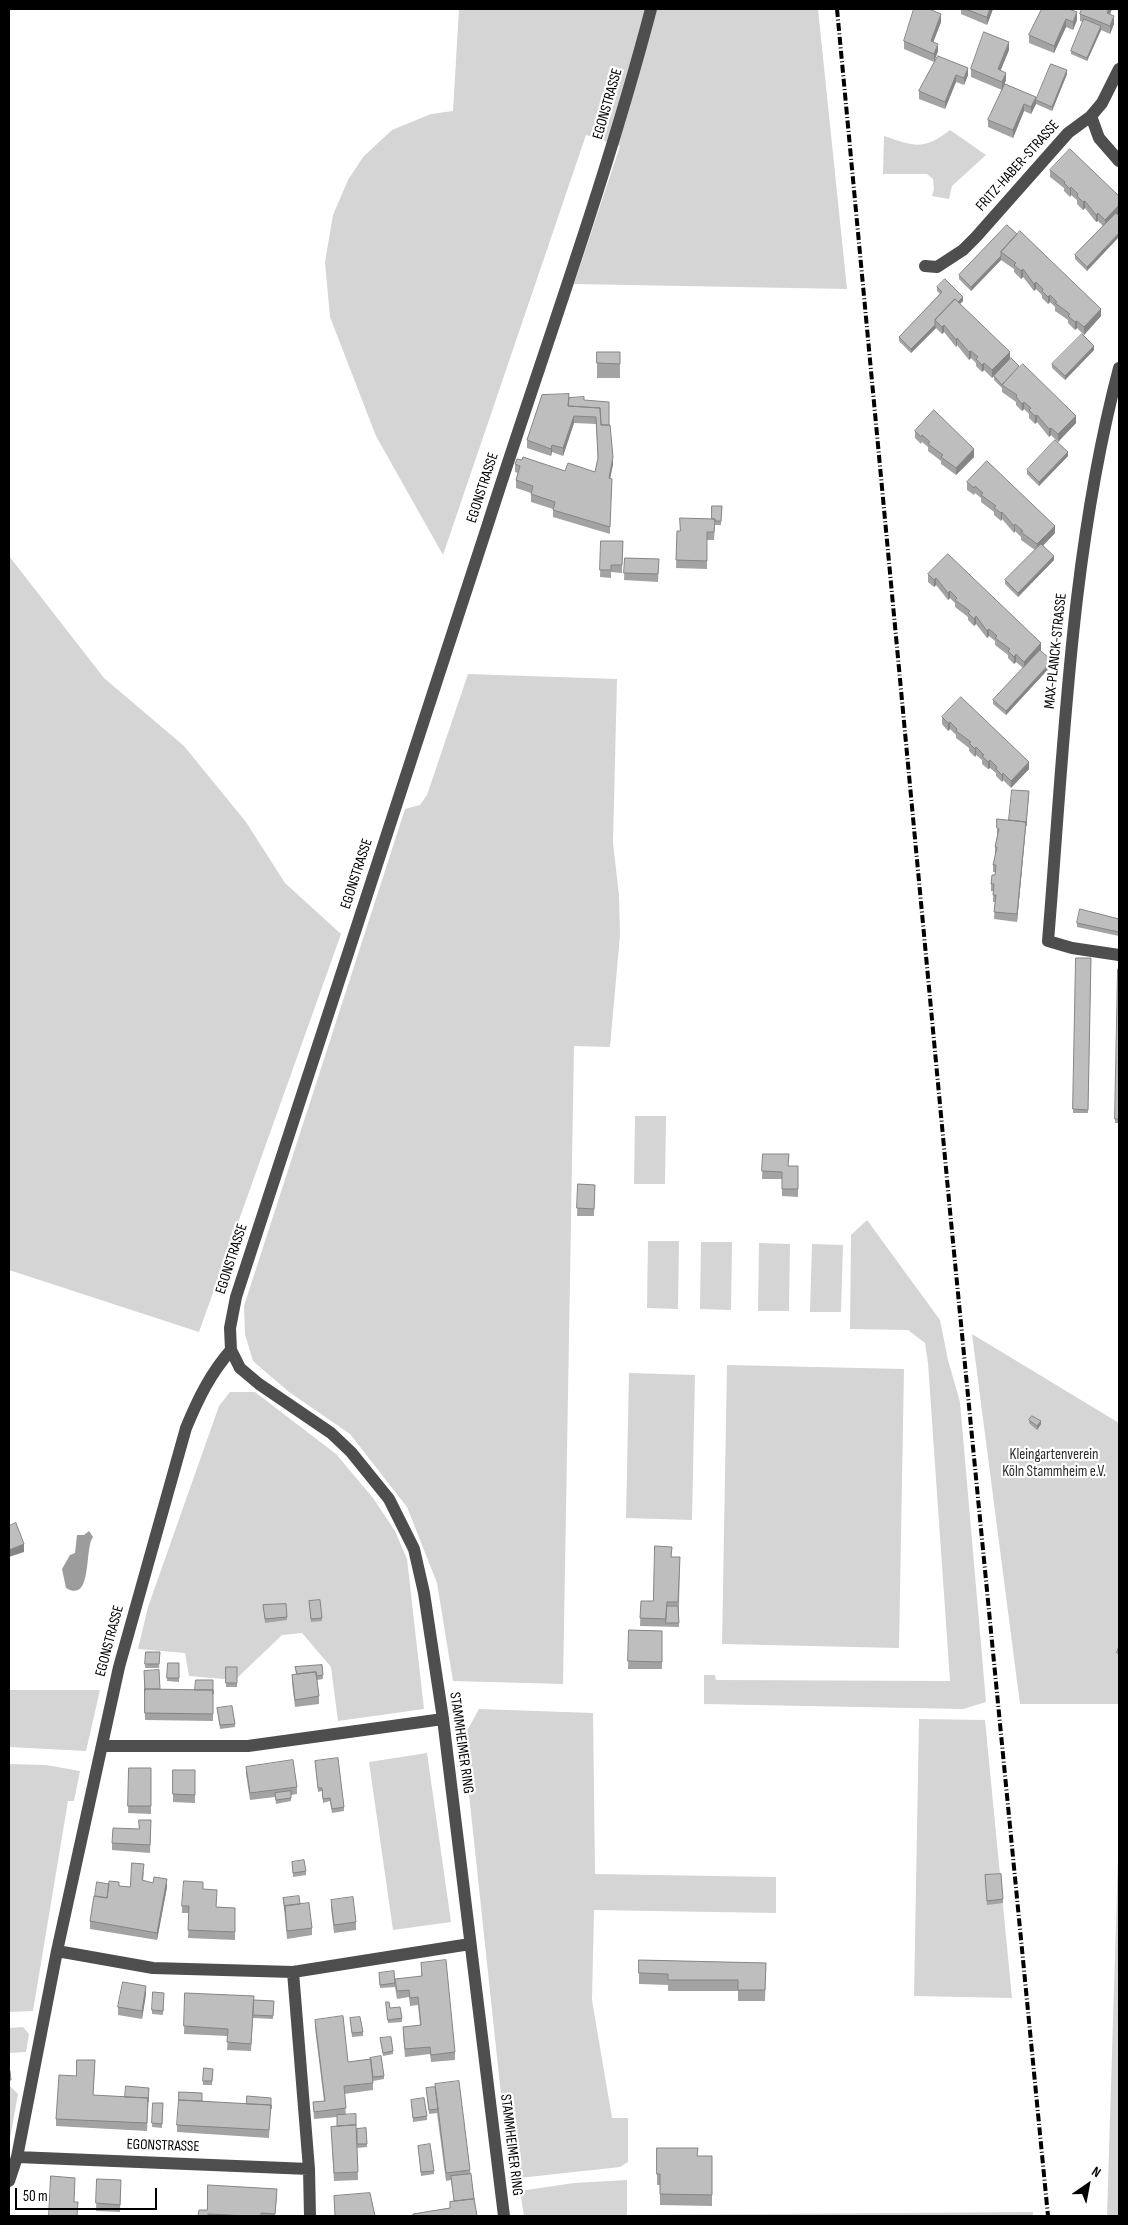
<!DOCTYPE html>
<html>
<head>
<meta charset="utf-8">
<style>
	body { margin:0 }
	#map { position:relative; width:1128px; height:2225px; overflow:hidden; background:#fff; font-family:"Sofia Sans Condensed",sans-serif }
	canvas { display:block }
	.frame { position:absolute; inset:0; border:10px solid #000; pointer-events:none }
	.north { position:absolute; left:1063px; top:2160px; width:50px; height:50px; -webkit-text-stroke:4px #fff; paint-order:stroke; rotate:33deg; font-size:14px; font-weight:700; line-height:20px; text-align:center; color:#000 }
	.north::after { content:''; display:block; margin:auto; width:18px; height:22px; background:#000; clip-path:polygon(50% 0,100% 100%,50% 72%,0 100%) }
	.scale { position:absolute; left:15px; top:2188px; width:142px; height:22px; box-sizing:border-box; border:2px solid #000; border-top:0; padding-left:6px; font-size:15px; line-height:18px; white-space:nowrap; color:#000; -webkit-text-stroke:4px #fff; paint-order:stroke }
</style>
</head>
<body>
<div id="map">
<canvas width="1128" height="2225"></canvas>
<div class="frame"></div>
<div class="north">N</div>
<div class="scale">50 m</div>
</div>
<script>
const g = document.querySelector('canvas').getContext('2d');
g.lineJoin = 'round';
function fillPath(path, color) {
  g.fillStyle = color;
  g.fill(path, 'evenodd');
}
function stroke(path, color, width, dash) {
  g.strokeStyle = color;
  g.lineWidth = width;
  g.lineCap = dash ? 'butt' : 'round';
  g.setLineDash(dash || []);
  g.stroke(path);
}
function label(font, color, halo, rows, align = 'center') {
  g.font = font + ' "Sofia Sans Condensed",sans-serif';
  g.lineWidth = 4.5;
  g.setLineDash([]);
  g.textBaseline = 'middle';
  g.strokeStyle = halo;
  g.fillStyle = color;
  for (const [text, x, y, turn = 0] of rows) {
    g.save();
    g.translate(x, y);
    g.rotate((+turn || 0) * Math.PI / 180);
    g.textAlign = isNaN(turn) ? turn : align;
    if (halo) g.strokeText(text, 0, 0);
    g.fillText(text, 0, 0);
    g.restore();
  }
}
fillPath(new Path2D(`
	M459 9H818L847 289 574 284 620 146 586 135 443 555 376 436 330 317 325 262 333 215 348 180 363 157 392 130 431 114 453 111Z
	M950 130 986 155 952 186 949 199 932 196 934 189 933 179 927 174H883L884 136C915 146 923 151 950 130Z
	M9 556 104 678 184 746 246 822 285 883 341 934 199 1332 9 1270Z
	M468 674 617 679 613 843 619 895 620 935 610 1047 574 1046 563 1684 453 1681 437 1583 407 1507 350 1434 289 1392 253 1361 245 1334 244 1306 405 809 420 805 427 795Z
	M635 1116H666L665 1184H634Z
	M867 1220 940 1320 948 1360 960 1402 986 1702 963 1709 704 1704V1675H715L716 1680 950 1681 928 1363 925 1343 908 1330 850 1329 851 1235Z
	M648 1241H679L678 1309 647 1308Z
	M701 1242H732L731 1310 700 1309Z
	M759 1243 790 1244 789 1311H758Z
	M812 1244 843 1245 841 1312H810Z
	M972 1334 1119 1423V1704H1020Z
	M727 1365 904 1369 899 1648 722 1644Z
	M629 1373 695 1375 692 1520 626 1518Z
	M230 1392H255L336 1454 373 1498 395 1531 407 1559 424 1709 338 1721 331 1667 302 1633 282 1635 235 1680 189 1676 185 1653 138 1649 148 1607 219 1406Z
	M9 1690H100L86 1751 9 1747Z
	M479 1709 593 1713 595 1874 776 1877V1913L594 1910 592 2000 612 2118H628V2162L620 2167 510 2179 463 1738Z
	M919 1719 985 1720 1012 1998 914 1996Z
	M427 1753 451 1922 393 1930 369 1762Z
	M9 1764 46 1765 80 1771 74 1801H68L33 2011 9 2012Z
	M1119 1825V2216H1107Z
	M23 2027 29 2034 26 2052 9 2053V2028Z
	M9 2085 18 2094 9 2144Z
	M627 2180V2215L1033 2212V2216H524L520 2191 574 2183Z`), '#d5d5d5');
fillPath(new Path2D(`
	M89 1531 93 1537C84 1548 93 1604 66 1588L62 1569 70 1555 75 1553 77 1535H84Z`), '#9c9c9c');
stroke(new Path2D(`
	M1091 116 1099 138 1119 161
	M925 266 937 267 963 250 976 237 1068 133 1091 116 1102 103 1119 69
	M1119 368C1070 554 1064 749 1048 941L1072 948 1119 955
	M103 1746H248L443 1719
	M57 1951 153 1968 293 1972 470 1944
	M293 1972 309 2169 310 2216
	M17 2157 309 2169
	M9 2181 17 2157 57 1951 119 1667 186 1428C198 1399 210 1374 231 1350
	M504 2216 443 1719 424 1593 414 1549 389 1499 351 1452 331 1433 259 1384 240 1368 231 1350 230 1328 236 1297C322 1041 405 784 487 527 542 355 605 184 651 9`), '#4e4e4e', 12);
stroke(new Path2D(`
	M837 9 950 1211 1048 2216`), '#000', 4, [8, 2.5, 1, 2.5]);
fillPath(new Path2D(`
	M961 9H993L987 25 961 14Z
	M1042 9 1077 20 1073 30 1066 27 1054 53 1029 43V35Z
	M1082 9H1112L1110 14 1114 24 1110 34 1101 30 1087 61 1071 54V51L1083 22 1080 21V14Z
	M941 22 933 42 938 51 934 62 904 49V41Z
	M1009 50 1000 70 1006 80 1002 90 971 77V69Z
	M938 56 968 75 964 85 956 82 945 109 919 99V91Z
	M1067 74 1052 111 1036 104 1031 114 1024 111 1013 138 988 127V120L1005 84 1036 100Z
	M1050 170 1118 214 1087 271 1075 259V255L1103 226 1098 221 1096 222 1085 208 1083 210 1077 204V200L1071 195 1070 197 1064 191V188L1050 177Z
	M1007 225 1101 316 1084 335 1077 328 1075 330 1068 323V320L1055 311V307L1050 302 1048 304 1042 298V295L1036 289 1034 291 1023 277 1021 279 1014 272V269L1001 260 971 291 959 279V275Z
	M937 287 963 301 960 304 1010 359 992 378 984 370 982 372 976 366V363L971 358 969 360 957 345 956 347 944 332 942 334 936 328 911 353 899 341V337L940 294 937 291Z
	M1094 350 1065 380 1052 368V364Z
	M597 352H620V378H597Z
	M994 376 1076 423 1058 442 1051 435 1049 437 1037 422 1035 424 1029 418V414L1024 409 1022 411 1016 405V402L1002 392V388L994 380Z
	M569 398 584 400 609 425 613 464 610 478V534L553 517V509L531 502V493L516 488V480L518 473 515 472V464L565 471 595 472 598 459 596 424 574 423 563 456 552 452 551 456 527 448V440Z
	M915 431 974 457 956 475 941 464V461L928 451V447L922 442 921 444 915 438Z
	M1068 456 1039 486 1027 474V470Z
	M987 461 1055 533 1043 545 1054 560 1018 597 1005 584V580L1035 550 1021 540V537L1015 531 1014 533 1002 519 1001 521 994 515V512L981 502V498L975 493 974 495 967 490V482Z
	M722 506 721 525H715L714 540H707V569L676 568 677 531H680L712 519Z
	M601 541H623L622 573 611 572V578L600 577Z
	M948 554 1041 651 1052 665 1006 715 993 704V700L1023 668 1016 662 1014 664 1008 658V655L995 645V641L989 636 987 638 976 624 974 626 968 620V617L955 607V603L950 598 948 600 936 585 934 587 928 582V574Z
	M625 558 659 559 658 582 624 580Z
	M942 717 1029 769 1011 788 1003 780 1002 782 996 776V773L990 768 988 769 982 764V760L976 755 975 757 969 751V748L956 738V735L950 729 948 731 942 724Z
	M1029 791 1017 922 994 919 995 902H993V891H991V884L995 875V872H993V865L996 854H995V847L997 836V828L1009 820Z
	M1119 919V936L1077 927V923Z
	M1076 958H1091L1088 1113H1073Z
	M1118 969H1119V1123H1115Z
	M763 1154 789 1166H798V1197L782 1196V1179H762Z
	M578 1184 595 1185 594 1216H577Z
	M1029 1420 1041 1424 1037 1430 1029 1423Z
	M671 1557H680L679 1607V1627L640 1626 641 1601H653Z
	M309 1601 322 1618V1621L311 1622Z
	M286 1604 287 1620 265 1623 263 1605Z
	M629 1630 662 1631V1669H628Z
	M146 1652H160L159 1668H145Z
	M168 1663H179V1682L167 1681Z
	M322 1665 323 1679 317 1680 319 1696V1704L295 1707 292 1683V1675L296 1674 295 1667Z
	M226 1667H237V1687H226Z
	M144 1671 160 1689 195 1690 213 1680V1721L145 1720Z
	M217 1708 235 1724V1727L220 1729Z
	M315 1761 344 1807V1811L332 1813 330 1801 323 1803 322 1791 318 1792Z
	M246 1767 297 1787V1794L291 1795V1801L276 1804 275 1797 250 1800 246 1774Z
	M129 1768H151V1814L128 1813Z
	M173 1770H195V1803L173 1802Z
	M151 1828 150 1853 112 1850V1843L139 1829Z
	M292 1862 306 1871V1875L293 1877Z
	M144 1871 143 1881 167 1887 157 1940 90 1929V1921L119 1886 130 1887Z
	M985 1879 1003 1899V1903L987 1905Z
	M203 1889 216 1907 235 1908V1940L188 1938 189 1913H182V1906Z
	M283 1898 300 1904 312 1928V1935L287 1939Z
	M331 1900 356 1922V1930L334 1933 331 1908Z
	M639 1960 766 1963 765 2001H738V1991H668V1985L639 1984Z
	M421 1963 455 2052V2060L431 2062 430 2054 405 2057 403 2034V2027L420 2025 418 2005 410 2006 409 1997 397 1999 395 1987 380 1988 379 1977 395 1983 421 1976Z
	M185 1993 254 2000 274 2001 273 2019 253 2018 251 2051 227 2050 228 2036 184 2034Z
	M146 1994 142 2019 118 2015V2007Z
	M164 1997 163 2015 152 2014V2010Z
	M386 2002 390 2008 402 2018V2022L388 2023Z
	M350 2018 363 2032V2036L352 2037Z
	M315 2020 348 2062 384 2076V2079L373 2081V2090L344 2094 346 2115 357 2129 366 2128 367 2147 357 2148 358 2180 334 2181 331 2127 337 2126V2117L314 2119 313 2102 324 2101 315 2028Z
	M380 2038 393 2051V2054L383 2056Z
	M95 2068 93 2095 125 2097 149 2088 147 2131 56 2126V2119L76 2076Z
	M204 2068 213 2069 212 2085H203Z
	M435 2084 470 2170 477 2216H413V2214L450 2208V2202L454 2201 451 2180 446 2181 437 2113 429 2114 426 2088 435 2087Z
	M271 2098 269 2138 177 2132V2125L202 2101 247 2104Z
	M411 2100 427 2116V2120L413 2122Z
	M153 2103H163L162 2128 152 2127Z
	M418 2146 434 2171V2174L421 2176Z
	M657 2148 698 2156H712V2206L660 2205V2185H657Z
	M97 2179 121 2188 120 2212 96 2211Z
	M277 2196 275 2216H198L207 2210Z`), '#a3a3a3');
fillPath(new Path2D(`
	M990 9H993L987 25V17Z
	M1109 9H1112L1107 21V13Z
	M1077 12V20L1073 30V22Z
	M941 14V22L931 48V41Z
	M1114 16V24L1110 34V26Z
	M1066 19V27L1054 53V46Z
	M1101 26V30L1087 61V58Z
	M1009 42V50L998 77V69Z
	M938 44V51L934 62V54Z
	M968 68V75L964 85V78Z
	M1067 70V74L1052 111V107Z
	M1006 73V80L1002 90V82Z
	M956 75V82L945 109V102Z
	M1036 97V104L1031 114V107Z
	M1024 104V111L1013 138V130Z
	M1071 187V195L1070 197V189Z
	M1085 201V208L1083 210V202Z
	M1119 205V213L1105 228V220Z
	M1098 213V221L1096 222V215Z
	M1119 233V237L1087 271V267Z
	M1001 256V260L971 291V287Z
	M1023 269V277L1021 279V271Z
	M1036 282V289L1034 291V284Z
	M1050 295V302L1048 304V297Z
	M963 297V301L939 324 938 323Z
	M1101 309V316L1084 335V327Z
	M1077 321V328L1075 330V322Z
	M935 325 936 328 911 353V349Z
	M944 325V332L942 334V327Z
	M957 338V345L956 347V340Z
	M1094 346V350L1065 380V376Z
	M971 351V358L969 360V352Z
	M1010 352V359L992 378V370Z
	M984 363V370L982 372V365Z
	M1024 402V409L1022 411V404Z
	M1037 415V422L1035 424V416Z
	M574 416V423L563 456V448Z
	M1076 416V423L1058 442V434Z
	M1051 428V435L1049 437V429Z
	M552 445V452L551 456V449Z
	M974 449V457L956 475V468Z
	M1068 452V456L1039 486V482Z
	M613 457V464L609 485V478Z
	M1002 512V519L1001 521V513Z
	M1015 524V531L1014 533V526Z
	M1055 526V533L1037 552V544Z
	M1054 556V560L1018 597V593Z
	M936 578V585L934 587V580Z
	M950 591V598L948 600V593Z
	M976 616V624L974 626V619Z
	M989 629V636L987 638V631Z
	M1041 643V651L1024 669V662Z
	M1016 654V662L1014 664V657Z
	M1052 661V665L1006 715V711Z
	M950 722V729L948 731V723Z
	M976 747V755L975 757V749Z
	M990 760V768L988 769V762Z
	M1029 762V769L1011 788V781Z
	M1003 773V780L1002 782V775Z
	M1029 791V795L1017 922V914Z
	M1041 1421V1424L1037 1430V1426Z
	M24 1544V1552L9 1557V1550Z
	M167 1879V1887L157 1940V1933Z
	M146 1986V1994L142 2019V2011Z`), '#858585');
const building = new Path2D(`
	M914 9H929L941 14 931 41 938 44 934 54 904 41Z
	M966 9H990L987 17Z
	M1042 9H1069L1077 12 1073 22 1066 19 1054 46 1029 35Z
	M1082 9H1109L1107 13 1114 16 1110 26 1080 14Z
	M1084 19 1101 26 1087 58 1071 51Z
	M984 32 1009 42 998 69 1006 73 1002 82 971 69Z
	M938 56 968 68 964 78 956 75 945 102 919 91Z
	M1051 64 1067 70 1052 107 1036 100Z
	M1005 84 1036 97 1031 107 1024 104 1013 130 988 120Z
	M1070 149 1119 196V205L1105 220 1098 213 1096 215 1085 201 1083 202 1077 196 1078 194 1071 187 1070 189 1064 183 1065 182 1050 170Z
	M1116 213 1119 216V233L1087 267 1075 255Z
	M1007 225 1017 234 1001 252V256L971 287 959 275Z
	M1020 231 1101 309 1084 327 1077 321 1075 322 1068 316 1070 314 1055 303 1057 302 1050 295 1048 297 1042 291 1043 289 1036 282 1034 284 1023 269 1021 271 1014 265 1016 263 1001 252Z
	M945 279 963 297 958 302 955 299 935 320V325L911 349 899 337 942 292 937 287Z
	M955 299 1010 352 992 370 984 363 982 365 976 359 978 357 971 351 969 352 957 338 956 340 944 325 942 327 935 320Z
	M1082 334 1094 346 1065 376 1052 364Z
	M597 352H620V364L597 363Z
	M1011 358 1019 366 1002 385 994 376Z
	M1023 364 1076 416 1058 434 1051 428 1049 429 1037 415 1035 416 1029 410 1031 408 1024 402 1022 404 1016 397 1017 395 1002 385Z
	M569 394 568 406 600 408 601 425H610L613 457 609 478 612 479 610 527 553 510 555 502 531 494 533 486 516 480 520 466 515 464 517 459 522 460 523 457 565 471 568 463 595 472 598 458 596 417 574 416 563 448 552 445 551 449 527 440 542 395Z
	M584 397V400L609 402V425H601L600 408 568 406 569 398Z
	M934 410 974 449 956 468 941 457 943 455 928 444 930 442 922 435 921 437 915 431Z
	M1055 440 1068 452 1039 482 1027 470Z
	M987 461 1055 526 1037 544 1021 532 1023 531 1015 524 1014 526 1002 512 1001 513 994 508 996 506 981 495 983 493 975 486 974 488 967 482Z
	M712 506H722L721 521H715V519H712Z
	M680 518 715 519 714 532H707V561L676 560 677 531H680Z
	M601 541H623L622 565H611V570H600Z
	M1041 544 1054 556 1018 593 1005 580Z
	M948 554 1041 643 1024 662 1016 654 1014 657 1008 651 1010 649 995 638 997 636 989 629 987 631 976 616 974 619 968 613 970 611 955 600 957 598 950 591 948 593 936 578 934 580 928 574Z
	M625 558 659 559 658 574 624 573Z
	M1040 650 1052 661 1006 711 993 700Z
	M961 697 1029 762 1011 781 1003 773 1002 775 996 769 997 767 990 760 988 762 982 756 984 755 976 747 975 749 969 743 971 742 956 731 957 729 950 722 948 723 942 717Z
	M1012 790 1029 791 1026 826V822L1009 820Z
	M997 819 1026 822 1017 914 994 912 996 895H993L994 884H991L992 875H995L996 865H993L997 847H995L999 829 997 828Z
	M1080 909 1119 919V932L1077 923Z
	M1076 958H1091L1088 1110 1073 1109Z
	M1118 969H1119V1119H1115Z
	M763 1154H789L788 1166H798V1189H782V1172L762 1171Z
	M578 1184 595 1185 594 1209 577 1208Z
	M1032 1416 1041 1421 1037 1426 1029 1420Z
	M16 1523 24 1544 9 1550V1526Z
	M655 1546 672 1547 671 1557H680L678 1602H667L666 1619 640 1618 641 1601H653Z
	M320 1600 322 1618 311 1619 309 1601Z
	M286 1604 287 1617 265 1619 263 1605Z
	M667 1606H678L679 1623H666Z
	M629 1630 662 1631V1662L628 1661Z
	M1119 1646V1654L1117 1653Z
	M146 1652H160L159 1664H145Z
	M168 1663H179V1678H167Z
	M322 1665 323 1675 316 1676V1672L297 1674 295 1667Z
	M226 1667H237V1683H226Z
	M159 1670 160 1689H145V1691L144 1671Z
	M316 1672 319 1696 295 1700 292 1675Z
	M196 1680H213V1694V1690H195Z
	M145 1689 213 1690V1714L145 1713Z
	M232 1706 235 1724 220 1725 217 1708Z
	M338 1758 344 1807 332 1809 330 1798 323 1799 322 1788H318L315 1761Z
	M293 1760 297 1787 250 1793 246 1767Z
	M129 1768H151V1806H128Z
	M173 1770H195V1795L173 1794Z
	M291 1791V1798L276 1800 275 1793Z
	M139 1820H151L150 1845 112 1843 113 1828 139 1829Z
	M304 1860 306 1871 293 1873 292 1862Z
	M132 1863 144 1864 142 1880 153 1883 154 1877 167 1879 157 1933 90 1921 94 1896 107 1898 109 1881 119 1882V1886L130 1887Z
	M1001 1874 1003 1899 987 1901 985 1875Z
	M184 1881 203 1882V1889L217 1890 216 1907 235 1908V1932L188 1930 189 1906H182Z
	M97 1882 109 1884 107 1898 95 1896Z
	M299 1896 300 1904 285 1906V1910L283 1898Z
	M353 1897 356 1922 334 1925 331 1900Z
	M309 1903 312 1928 287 1931 285 1906Z
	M446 1960 455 2052 431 2055 430 2047 405 2049 403 2027 421 2025 418 1997 410 1998 409 1990 397 1991 395 1979 422 1976 421 1963Z
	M639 1960 766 1963 765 1990H738V1980H668V1974L639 1973Z
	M394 1971 395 1983 380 1985 379 1973Z
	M123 1982 146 1986 142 2011 118 2007Z
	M153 1992 164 1993 163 2011 152 2010Z
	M185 1993 254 1996 251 2044 227 2042 228 2029 184 2026Z
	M254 2000 274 2001 273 2016 253 2015Z
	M386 2002H389L390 2008 400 2007 402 2018 388 2020Z
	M343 2016 348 2062 371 2059 373 2083 344 2086 346 2108 314 2112 313 2102 325 2101 315 2020Z
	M360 2017 363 2032 352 2033 350 2018Z
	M391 2037 393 2051 383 2053 380 2038Z
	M381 2056 384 2076 373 2077 370 2058Z
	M77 2060H95L93 2095 148 2098 147 2123 56 2119 59 2075 76 2076Z
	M204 2068 213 2069 212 2081H203Z
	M9 2071H10L11 2080H9Z
	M459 2081 470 2170 446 2173 435 2084Z
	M126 2086 149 2088 148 2102V2098L125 2097Z
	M435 2087 438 2109 429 2110 426 2088Z
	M179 2092 202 2093V2101L179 2100Z
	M247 2096 271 2098V2109V2105L247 2104Z
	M424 2098 427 2116 413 2118 411 2100Z
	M179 2100 271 2105 269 2130 177 2125Z
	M153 2103H163L162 2124 152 2123Z
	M356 2114V2125L337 2126V2115Z
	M356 2125 358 2172 334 2173 331 2127Z
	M366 2128 367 2144H357V2129Z
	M430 2144 434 2171 421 2172 418 2146Z
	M657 2148H698L697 2156H712V2195L660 2194V2174H657Z
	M471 2174 474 2199 454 2201 451 2176Z
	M51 2176 75 2178 74 2202H78L77 2216H49Z
	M97 2179 121 2180 120 2205 96 2203Z
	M208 2185 277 2189 275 2214 261 2213V2216H246L208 2214V2216H198L199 2210H207Z
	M370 2193 375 2216H335L334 2196Z
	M474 2199 477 2216H413V2214L450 2208V2202Z`);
fillPath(building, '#bebebe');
stroke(building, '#858585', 1);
label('15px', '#000', '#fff', [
	["EGONSTRASSE",608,104,-74],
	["FRITZ-HABER-STRASSE",1018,166,-48],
	["EGONSTRASSE",483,488,-72],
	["MAX-PLANCK-STRASSE",1056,651,-84],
	["EGONSTRASSE",357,874,-72],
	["EGONSTRASSE",232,1259,-72],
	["EGONSTRASSE",110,1641,-75],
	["STAMMHEIMER RING",461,1743,82],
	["STAMMHEIMER RING",511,2145,83],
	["EGONSTRASSE",163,2146,2]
]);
label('15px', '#2c2c2c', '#fff', [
	["Kleingartenverein",1054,1455],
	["Köln Stammheim e.V.",1054,1472]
]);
</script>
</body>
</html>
